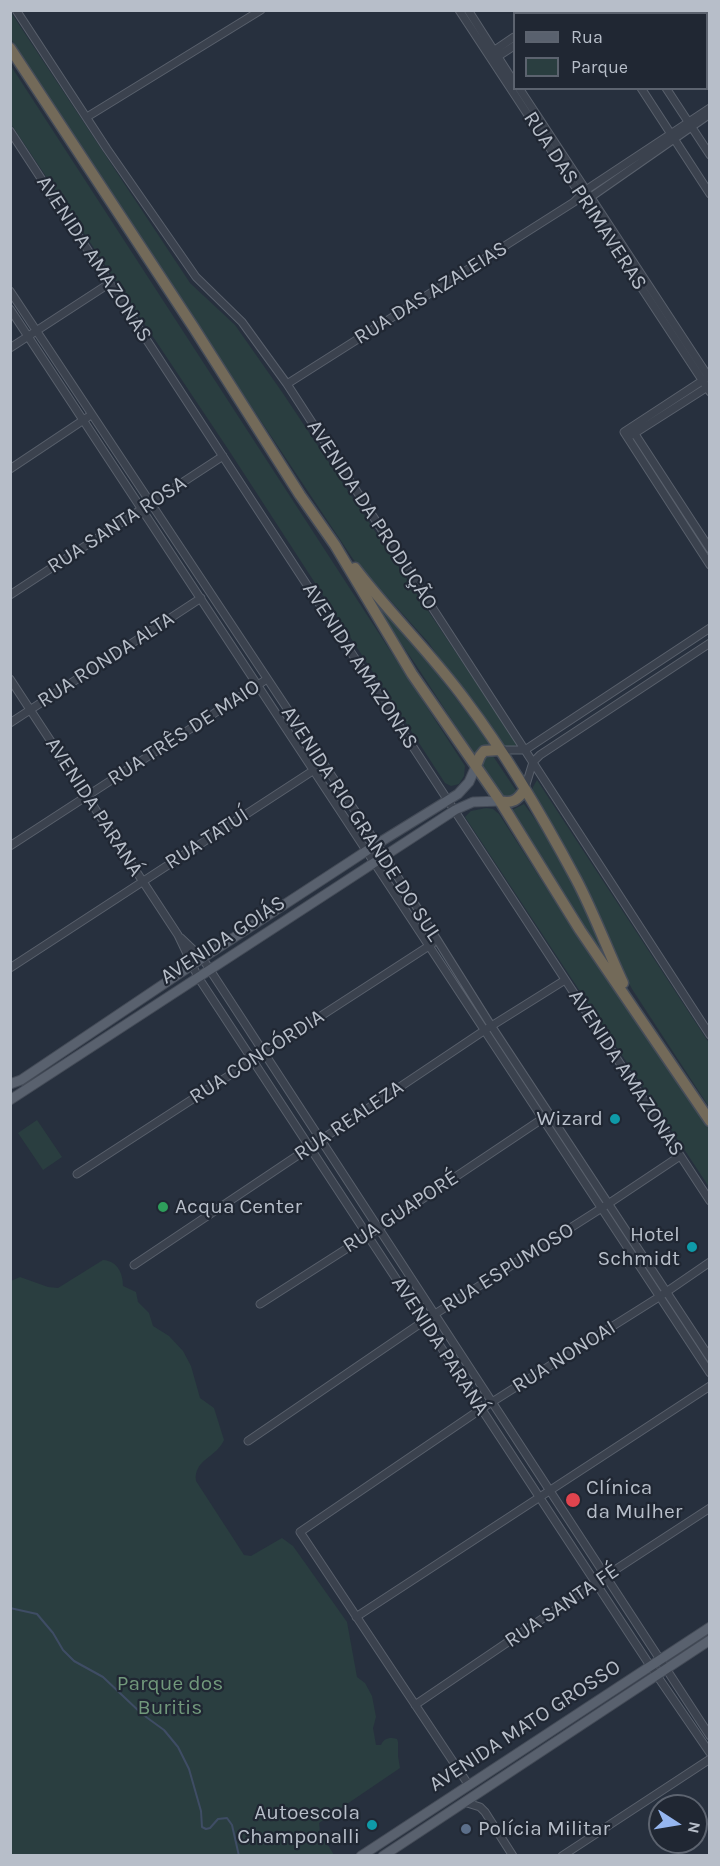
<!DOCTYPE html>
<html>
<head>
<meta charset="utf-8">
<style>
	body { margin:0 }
	#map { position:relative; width:720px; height:1866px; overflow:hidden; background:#27303e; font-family:Karla,sans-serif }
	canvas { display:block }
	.frame { position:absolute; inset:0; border:12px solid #b7bec9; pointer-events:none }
	.legend { position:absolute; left:513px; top:12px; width:195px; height:78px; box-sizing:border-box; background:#202733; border:2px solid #5c636f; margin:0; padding:8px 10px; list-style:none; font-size:18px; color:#b7bec9 }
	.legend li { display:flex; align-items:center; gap:12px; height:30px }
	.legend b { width:30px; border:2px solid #5c636f }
	.north { position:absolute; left:648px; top:1794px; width:60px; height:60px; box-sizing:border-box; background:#202733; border:2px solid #5c636f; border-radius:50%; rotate:102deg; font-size:16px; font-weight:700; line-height:24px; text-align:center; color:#b7bec9 }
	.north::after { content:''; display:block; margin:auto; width:21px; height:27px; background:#95b6f0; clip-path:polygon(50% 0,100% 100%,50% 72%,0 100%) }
</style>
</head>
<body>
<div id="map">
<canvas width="720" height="1866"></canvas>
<div class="frame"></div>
<ul class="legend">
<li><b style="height:8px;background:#59616e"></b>Rua</li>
<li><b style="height:16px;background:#2a3e40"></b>Parque</li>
</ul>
<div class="north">N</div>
</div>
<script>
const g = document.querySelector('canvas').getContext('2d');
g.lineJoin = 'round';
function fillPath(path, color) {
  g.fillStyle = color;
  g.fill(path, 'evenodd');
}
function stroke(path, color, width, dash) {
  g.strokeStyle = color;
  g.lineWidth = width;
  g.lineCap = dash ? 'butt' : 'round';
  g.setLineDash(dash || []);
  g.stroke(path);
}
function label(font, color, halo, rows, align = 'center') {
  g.font = font + ' Karla,sans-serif';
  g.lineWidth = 4.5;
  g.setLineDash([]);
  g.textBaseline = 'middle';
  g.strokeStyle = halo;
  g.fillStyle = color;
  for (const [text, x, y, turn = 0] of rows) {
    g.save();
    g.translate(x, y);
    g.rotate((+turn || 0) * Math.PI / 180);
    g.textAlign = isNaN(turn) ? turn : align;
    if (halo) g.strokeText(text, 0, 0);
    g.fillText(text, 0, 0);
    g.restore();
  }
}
fillPath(new Path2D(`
	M10 11 190 283 235 325 282 392 517 744C511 749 507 748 501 746L428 642 353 559 193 319 11 39Z
	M11 66 465 766 464 776 459 784 451 786 445 783 228 449 11 124Z
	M368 594 403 629 492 746 476 757 416 665 368 596Z
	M491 753 517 792 516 795 503 799 479 766 482 758Z
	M537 780 709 1043V1107L632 989 532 794 533 787Z
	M524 804C562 854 587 910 612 967L603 957 512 810Z
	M486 808 493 809 499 814 588 953 709 1128V1187L465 817 471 811Z
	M37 1120 62 1157 43 1170 18 1133Z
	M103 1260C118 1261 123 1274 123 1286L136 1292 138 1302 149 1313 153 1326 169 1336 183 1351 191 1366 200 1398 214 1408 224 1440C217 1457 193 1460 196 1481L244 1555 251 1556 282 1538 293 1546 347 1622 357 1677 365 1683 372 1696 376 1717 373 1728 376 1745H381C384 1738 390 1737 397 1739L398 1742V1756L400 1768 319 1823 320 1832 334 1855H11V1281L20 1277 48 1287 58 1288Z`), '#2a3e40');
stroke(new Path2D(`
	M10 1608 37 1614 53 1633 63 1650 74 1661 103 1677 142 1714 164 1730 178 1747 189 1769 201 1811 202 1827 206 1829 210 1828 218 1819 227 1818 232 1825 239 1856`), '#3f4d65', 2);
const minor = new Path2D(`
	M16 10 107 149 196 277 242 322 287 384 710 1035
	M459 10 710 392
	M468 10 514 82
	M591 10 593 14
	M616 10 618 14
	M550 14 555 10
	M564 14 569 10
	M492 52 514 37
	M494 59 514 46
	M519 88 710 379
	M641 88 710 194
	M666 88 710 155
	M87 117 261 10
	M10 131 710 1201
	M588 199 710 114
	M10 291 377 844 492 1027 710 1358
	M10 309 710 1373
	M10 348 110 283
	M705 379 624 432 710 565
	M287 384 574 202 586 190 710 108
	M631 428 710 549
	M632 435 709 386
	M10 469 88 417
	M10 595 223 456
	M10 679 178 935 198 977 647 1661 710 1753
	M10 723 201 598
	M500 750H525L710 628
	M525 788 533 762 540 755 710 643
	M10 846 267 679
	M181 938 203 959 210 970 710 1736
	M10 968 314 770
	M77 1174 432 944
	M134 1265 485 1030 565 980
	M260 1304 379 1228 542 1119
	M248 1441 424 1321 608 1204 680 1156
	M356 1617 710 1386
	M415 1705 595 1583 710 1508
	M468 1784 300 1532 481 1409 659 1297 710 1262
	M464 1802 480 1807 485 1812 513 1856
	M562 1856 710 1759`);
const major = new Path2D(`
	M10 1084 21 1080 192 965 377 844 458 794 469 782 476 766
	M10 1100 455 810 473 802 500 801
	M361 1856 710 1627
	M383 1856 710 1640`);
const highway = new Path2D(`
	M10 48 194 328 300 495 335 545 412 674 500 801 580 930 710 1121
	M355 568C390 614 432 654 466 701 506 754 545 821 576 879 594 913 607 949 623 983
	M476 766 480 756 484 751 499 750
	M500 801C512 804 518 800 524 790`);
stroke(minor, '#59606c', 9);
stroke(major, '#444b57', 11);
stroke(highway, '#464d59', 13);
stroke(minor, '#3b424e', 7);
stroke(major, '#59616e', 9);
stroke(highway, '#736a59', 10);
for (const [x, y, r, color] of [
	[615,1119,6,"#0f9aa8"],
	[163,1207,6,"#2e9e5b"],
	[692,1247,6,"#0f9aa8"],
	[573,1500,8,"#e0444e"],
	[372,1825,6,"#0f9aa8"],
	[466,1829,6,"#5c6f8a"]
]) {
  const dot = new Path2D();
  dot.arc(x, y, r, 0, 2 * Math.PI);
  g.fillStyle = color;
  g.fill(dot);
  stroke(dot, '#202733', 2);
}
label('21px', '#b7bec9', '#202733', [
	["RUA DAS PRIMAVERAS",585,201,57],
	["AVENIDA AMAZONAS",94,259,57],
	["RUA DAS AZALEIAS",431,293,-32],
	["AVENIDA DA PRODUÇÃO",372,515,57],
	["RUA SANTA ROSA",117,525,-33],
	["RUA RONDA ALTA",106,660,-33],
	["AVENIDA AMAZONAS",360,666,57],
	["RUA TRÊS DE MAIO",184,733,-33],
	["AVENIDA PARANÁ",94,807,57],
	["AVENIDA RIO GRANDE DO SUL",361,824,57],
	["RUA TATUÍ",207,839,-33],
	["AVENIDA GOIÁS",223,940,-33],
	["RUA CONCÓRDIA",257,1057,-33],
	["AVENIDA AMAZONAS",626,1073,57],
	["RUA REALEZA",349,1121,-34],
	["RUA GUAPORÉ",401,1212,-33],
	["RUA ESPUMOSO",508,1268,-32],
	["AVENIDA PARANÁ",440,1346,57],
	["RUA NONOAI",564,1357,-32],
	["RUA SANTA FÉ",562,1606,-34],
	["AVENIDA MATO GROSSO",525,1726,-33]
]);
label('21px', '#b7bec9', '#202733', [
	["Wizard",603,1119],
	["Acqua Center",175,1207,"left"],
	["Hotel",680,1235],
	["Schmidt",680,1259],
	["Clínica",586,1488,"left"],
	["da Mulher",586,1512,"left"],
	["Autoescola",360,1813],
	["Champonalli",360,1837],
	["Polícia Militar",478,1829,"left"]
], 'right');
label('21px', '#71987b', '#202733', [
	["Parque dos",170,1684],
	["Buritis",170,1708]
]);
</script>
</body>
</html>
